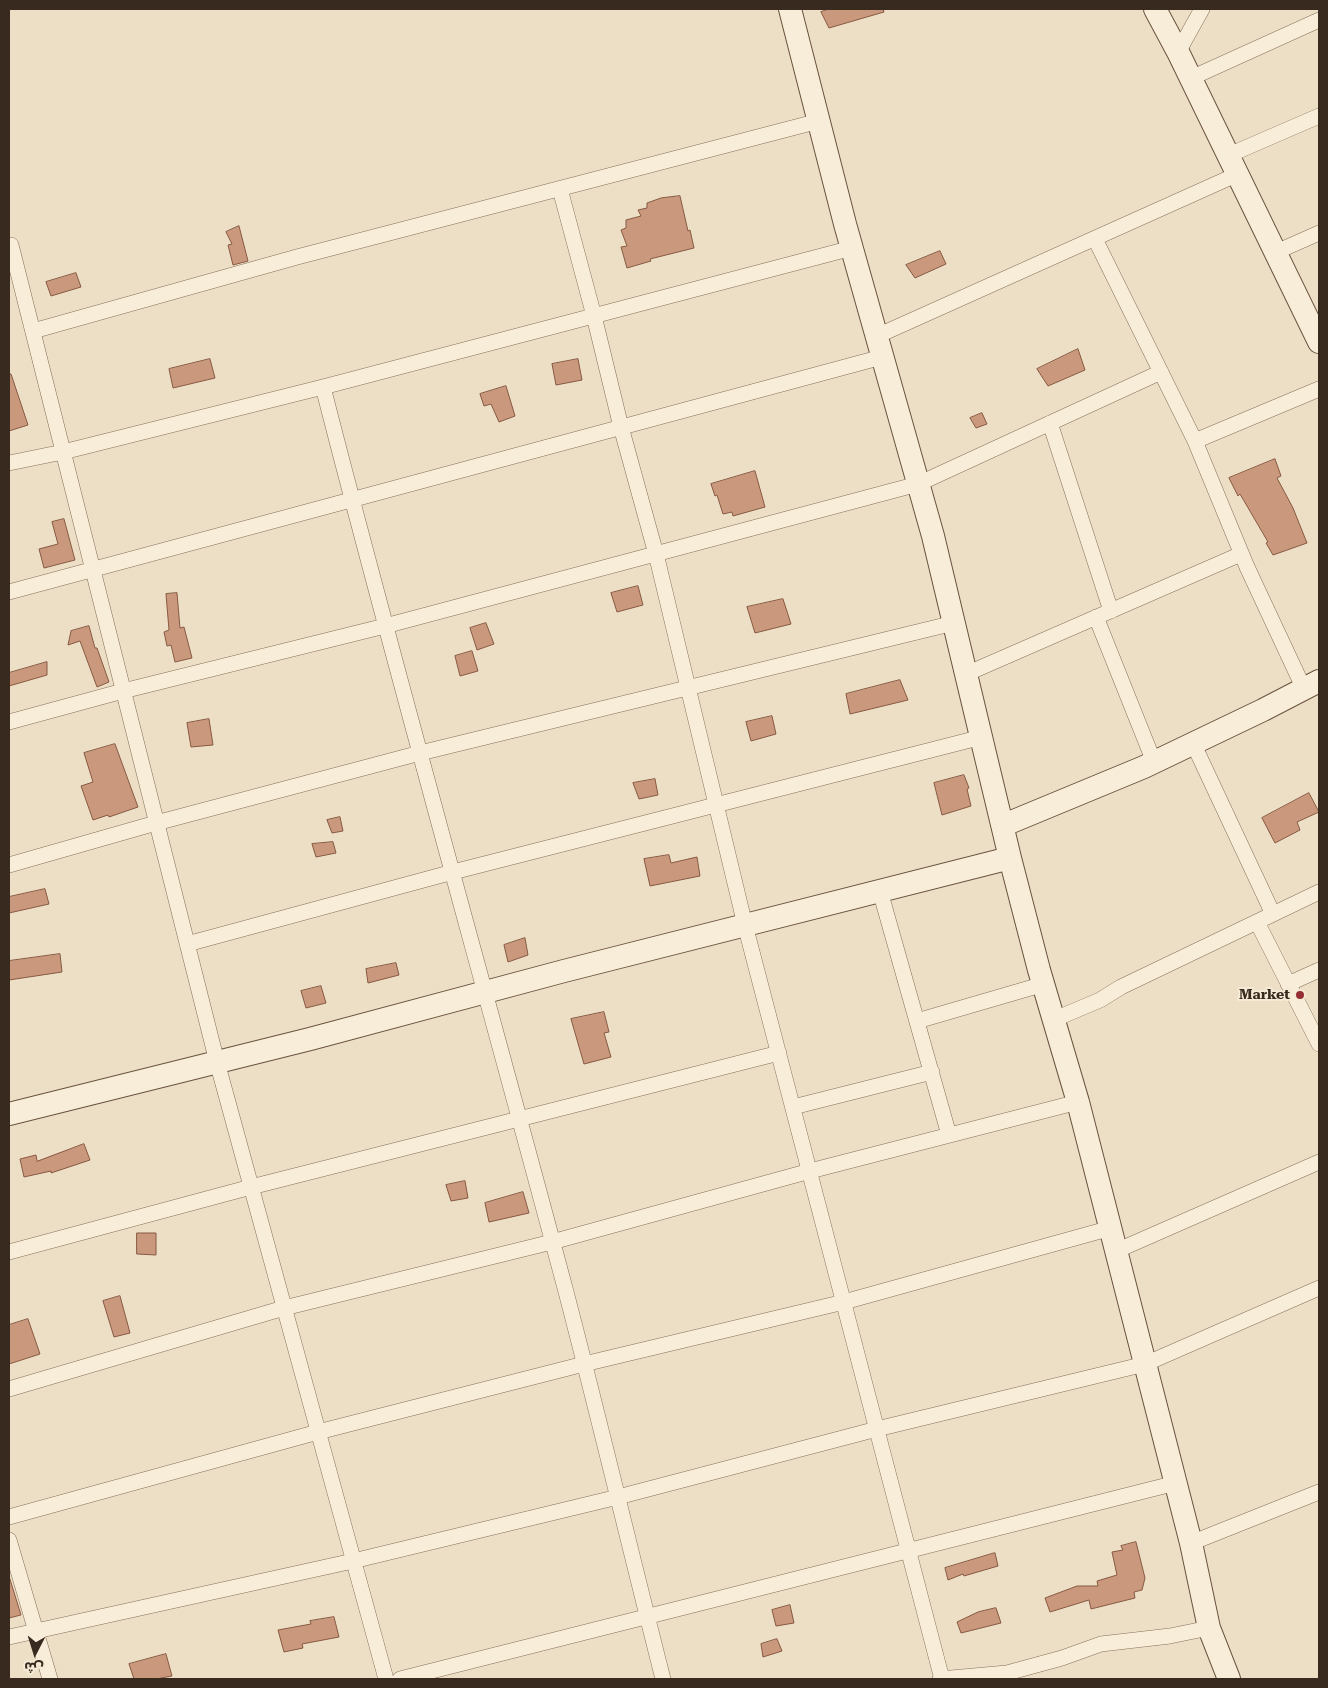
<!DOCTYPE html>
<html>
<head>
<meta charset="utf-8">
<style>
	body { margin:0 }
	#map { position:relative; width:1328px; height:1688px; overflow:hidden; background:#eddfc5; font-family:"Roboto Serif","Noto Sans Arabic",serif }
	canvas { display:block }
	.frame { position:absolute; inset:0; border:10px solid #382a1f; pointer-events:none }
	.north { position:absolute; left:10px; top:1628px; width:50px; height:50px; -webkit-text-stroke:4px #f5ead5; paint-order:stroke; rotate:185deg; font-size:14px; font-weight:700; line-height:20px; text-align:center; color:#382a1f }
	.north::after { content:''; display:block; margin:auto; width:18px; height:22px; background:#382a1f; clip-path:polygon(50% 0,100% 100%,50% 72%,0 100%) }
</style>
</head>
<body>
<div id="map">
<canvas width="1328" height="1688"></canvas>
<div class="frame"></div>
<div class="north">ش</div>
</div>
<script>
const g = document.querySelector('canvas').getContext('2d');
g.lineJoin = 'round';
function fillPath(path, color) {
  g.fillStyle = color;
  g.fill(path, 'evenodd');
}
function stroke(path, color, width, dash) {
  g.strokeStyle = color;
  g.lineWidth = width;
  g.lineCap = dash ? 'butt' : 'round';
  g.setLineDash(dash || []);
  g.stroke(path);
}
function label(font, color, halo, rows, align = 'center') {
  g.font = font + ' "Roboto Serif",serif';
  g.lineWidth = 4;
  g.setLineDash([]);
  g.textBaseline = 'middle';
  g.strokeStyle = halo;
  g.fillStyle = color;
  for (const [text, x, y, turn = 0] of rows) {
    g.save();
    g.translate(x, y);
    g.rotate((+turn || 0) * Math.PI / 180);
    g.textAlign = isNaN(turn) ? turn : align;
    if (halo) g.strokeText(text, 0, 0);
    g.fillText(text, 0, 0);
    g.restore();
  }
}
const building = new Path2D(`
	M829 9H883L884 12 829 28 821 12Z
	M680 196 688 231 690 230 694 248 650 259 651 261 627 268 621 247 627 246 621 230 626 228V220L641 216 638 210 647 208V203L661 198Z
	M239 226 248 261 233 265 228 245 232 244 226 232Z
	M940 251 946 264 915 278 906 265Z
	M76 273 81 287 51 296 46 282Z
	M1078 349 1085 370 1048 386 1037 369Z
	M210 359 215 378 173 388 169 369Z
	M578 359 582 380 556 385 552 364Z
	M9 374H11L28 425 9 431Z
	M506 386 515 416 499 422 491 404 484 406 480 394Z
	M982 413 987 424 976 428 970 418Z
	M1275 459 1281 476 1277 478 1293 508 1307 543 1273 555 1266 543 1268 542 1240 494 1238 496 1229 478Z
	M755 471 765 507 733 516 732 512 723 514 717 495 715 496 711 484Z
	M64 519 75 560 44 568 39 549 58 544 52 522Z
	M638 586 643 605 617 612 611 593Z
	M177 593 180 628 184 627 192 658 175 662 171 645 167 646 164 632 169 630 166 594Z
	M783 599 791 624 755 633 747 607Z
	M486 623 494 644 477 650 470 628Z
	M89 626 95 648H97L109 682 97 687 80 641 68 645 71 631Z
	M472 651 478 671 460 676 455 656Z
	M47 662V675L9 686V673Z
	M900 680 908 700 850 714 846 694Z
	M772 716 776 734 751 741 746 722Z
	M209 719 213 745 191 747 187 723Z
	M115 744 138 807 109 817 108 815 93 820 81 786 93 782 84 753Z
	M964 775 969 788 967 789 971 806 942 815 934 783Z
	M655 779 658 795 639 799 633 783Z
	M1309 793 1319 812 1297 822 1300 830 1275 843 1262 818Z
	M340 817 343 831 332 833 327 820Z
	M333 842 336 853 316 857 312 844Z
	M669 855 671 863 697 857 700 876 650 886 644 859Z
	M45 889 49 904 9 913V897Z
	M525 938 528 955 508 962 504 945Z
	M60 954 62 972 9 980V961Z
	M396 963 399 975 368 983 366 969Z
	M321 986 326 1003 306 1008 301 991Z
	M604 1012 609 1032 604 1033 611 1057 584 1064 571 1019Z
	M84 1144 90 1160 51 1173V1171L24 1177 20 1159 36 1155 37 1161Z
	M465 1181 468 1198 451 1201 446 1185Z
	M523 1192 529 1213 489 1222 485 1203Z
	M137 1233H156V1255L137 1254Z
	M120 1296 130 1333 114 1337 103 1301Z
	M28 1319 40 1354 9 1364V1325Z
	M1136 1542 1145 1578 1142 1590 1134 1592 1135 1598 1091 1609 1089 1600 1050 1612 1045 1598 1077 1586H1098L1097 1581 1117 1575 1112 1552 1123 1550 1121 1546Z
	M995 1553 998 1566 964 1576 963 1574 948 1580 945 1568Z
	M9 1576 21 1615 9 1618Z
	M790 1605 794 1623 776 1626 772 1610Z
	M996 1608 1001 1623 961 1633 957 1622 978 1612Z
	M334 1617 339 1637 302 1644 303 1648 284 1652 278 1630 311 1624 310 1621Z
	M777 1639 782 1651 763 1657 761 1644Z
	M166 1654 172 1676 156 1679H134L129 1664Z`);
fillPath(building, '#ca987c');
stroke(building, '#865942', 1);
const street = new Path2D(`
	M1178 52 1202 9
	M1191 78 1319 20
	M1229 155 1319 116
	M560 189 594 316 621 427 656 554 745 925 942 1679
	M1095 239 1195 441 1247 567 1304 689
	M11 245 217 1062 386 1679
	M1276 252 1319 233
	M33 331 297 257 819 121
	M877 336 1238 174
	M323 387C400 688 485 988 565 1288 599 1418 630 1549 663 1679
	M1050 423 1111 611
	M1195 441 1319 389
	M9 463 63 452 323 387 852 248
	M9 592 882 357
	M1096 617 1154 762
	M966 674 1241 554
	M9 722 123 691 385 626 918 484 1161 372
	M1193 743 1273 914
	M9 865 156 823 420 753 954 623
	M880 891 949 1135
	M1257 922 1319 1044
	M187 944 453 872 982 737
	M1288 984 1319 970
	M1055 1019 1100 1000 1121 987 1319 892
	M917 1021 1044 984
	M793 1107 932 1072
	M1116 1251 1319 1162
	M9 1252 251 1187 779 1053
	M9 1389 284 1308 552 1242 810 1171 1078 1102
	M9 1517 318 1432 584 1364 844 1302 1111 1228
	M9 1540 50 1679
	M1191 1543 1319 1492
	M9 1637 353 1561 618 1497 877 1429 1145 1364 1319 1288
	M400 1679 1176 1483
	M940 1679 1007 1673 1062 1658 1101 1644 1170 1636 1209 1628`);
const secondary = new Path2D(`
	M790 9 845 224 933 536 1010 858 1039 970 1078 1102 1191 1543 1209 1628 1229 1679
	M1155 9 1178 52 1319 342
	M1004 825 1144 767 1263 710 1319 681
	M9 1114 310 1039 564 971 1010 858`);
stroke(street, '#87705c', 16);
stroke(secondary, '#69523f', 24);
stroke(street, '#f8edd8', 15);
stroke(secondary, '#f8edd8', 22);
for (const [x, y, r, color] of [
	[1300,995,5,"#952d34"]
]) {
  const dot = new Path2D();
  dot.arc(x, y, r, 0, 2 * Math.PI);
  g.fillStyle = color;
  g.fill(dot);
  stroke(dot, '#f5ead5', 2);
}
label('bold 14px', '#382a1f', '#f5ead5', [
	["Market",1290,995]
], 'right');
</script>
</body>
</html>
